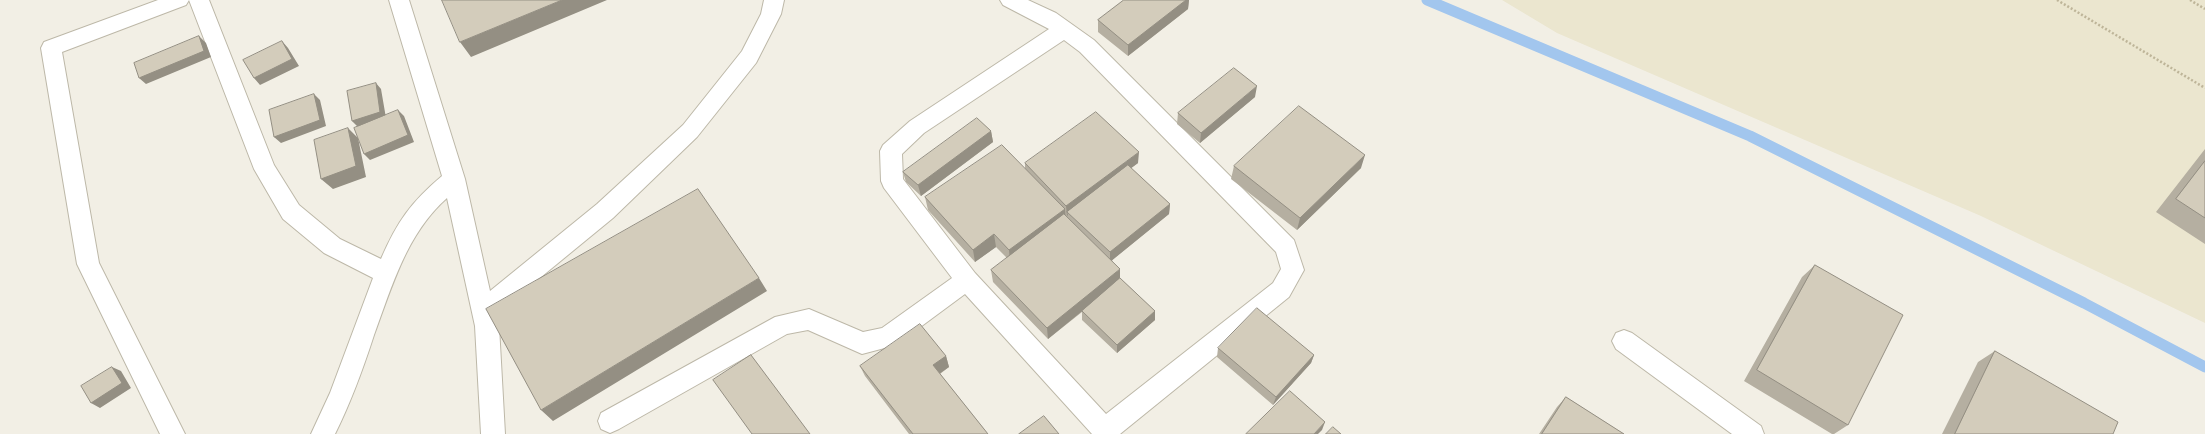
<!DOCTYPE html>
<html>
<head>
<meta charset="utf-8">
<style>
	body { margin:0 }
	canvas { display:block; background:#f2efe5 }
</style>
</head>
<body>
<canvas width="2205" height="434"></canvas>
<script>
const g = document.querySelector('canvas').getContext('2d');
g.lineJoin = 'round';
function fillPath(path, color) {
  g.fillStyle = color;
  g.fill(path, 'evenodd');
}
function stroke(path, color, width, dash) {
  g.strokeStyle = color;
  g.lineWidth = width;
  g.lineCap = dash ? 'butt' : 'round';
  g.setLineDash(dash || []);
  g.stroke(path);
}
fillPath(new Path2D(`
	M1502 0H2205V323L1981 216 1557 33Z`), '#ebe6cf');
stroke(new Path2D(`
	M1427 0 1750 136 2084 303 2205 367`), '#a2c6ee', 11);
const minor = new Path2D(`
	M158 0H189L186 5 62 52 99 263 185 434H160L77 264 41 48 44 42Z
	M189 0H209L274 165 299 205 340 239 381 259C397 222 411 202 442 176L389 0H409L465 179 490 291 597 204 683 125 742 51 761 14 764 0H784L781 14 756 63 697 137 613 218 496 314 499 326 505 434H481L475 326 447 198C407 233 392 286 374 335 363 369 351 402 335 434H311L330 393 373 278 324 253 283 219 254 169Z
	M1000 0H1028L1056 13 1094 40 1294 240 1304 270 1289 297 1120 434H1092L965 294 896 345 862 354 808 330 787 334 619 429 610 433 601 429 598 421 601 413 775 317 809 309 863 332 882 328 952 278 884 188 881 181 880 151 883 145 910 121 1049 29 1003 5ZM1064 40 1080 52 1276 252 1281 269 1273 283 1106 414 975 273 903 179 902 154 924 133Z
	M1624 330 1632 333 1761 426 1764 434H1732L1616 349 1612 341 1616 333Z`);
stroke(minor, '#bdb8a8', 2);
stroke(new Path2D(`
	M2057 0 2205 88
	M2190 0 2205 9`), '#beb599', 2.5, [2, 2]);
fillPath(minor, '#fff');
fillPath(new Path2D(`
	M1124 0H1189L1188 9 1128 56 1098 32V20Z
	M1255 97 1200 143 1177 124 1178 113Z
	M991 131 993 142 921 196 906 182 903 172Z
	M2205 149V244L2156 212Z
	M1025 163H1138L1131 168 1170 204 1169 214 1112 260 1120 278 1155 311V320L1117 353 1082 320V312L1048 339 993 282 991 270 1007 258 996 247 975 262 928 210 925 197 1025 168Z
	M1234 166 1361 168 1297 230 1231 179Z
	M1815 265 1848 425 1834 434H1832L1744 381 1802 277Z
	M1218 348 1314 355 1311 363 1273 405 1217 357Z
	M1995 351 2113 434H1942L1978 362Z
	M946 356 949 367 940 374 988 434H909L865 376 860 366Z
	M1566 397 1624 434H1539L1557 407Z`), '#b5afa1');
fillPath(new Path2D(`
	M562 0H607L471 57 460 42Z
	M1186 0H1189L1188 9 1128 56V45Z
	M199 36 206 43 211 57 146 84 139 78Z
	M282 41 288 48 299 66 260 85 254 78Z
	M376 83 381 89 386 118 358 127 352 121Z
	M1257 86 1255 97 1200 143 1201 133Z
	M314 94 320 100 326 126 281 143 274 137Z
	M398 110 404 116 414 142 370 160 364 154Z
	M348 128 358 138 366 177 333 189 321 179Z
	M991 131 993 142 921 196 918 185Z
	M1139 152 1138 163 1070 214 1067 212 1068 215 1067 216 1066 206Z
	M1365 155 1361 168 1297 230 1300 218Z
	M1170 204 1169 214 1110 262V252Z
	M1065 209 1066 222 1010 262 1009 250Z
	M994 234 996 247 975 262 973 250Z
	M1120 269V280L1048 339 1047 328Z
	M759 278 767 291 553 421 541 410Z
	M1155 311V320L1117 353V345Z
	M1314 355 1311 363 1273 405 1276 397Z
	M946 356 949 367 936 376 933 365Z
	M112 367 121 371 131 388 100 408 91 403Z
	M1325 422 1322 430 1318 434H1314Z`), '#948f83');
const building = new Path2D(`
	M442 0H562L460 42Z
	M1124 0H1186L1128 45 1098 20Z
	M199 36 204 51 139 78 134 63Z
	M282 41 292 59 254 78 243 60Z
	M1234 68 1257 86 1201 133 1178 113Z
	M376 83 380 112 352 121 347 91Z
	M314 94 320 120 274 137 269 110Z
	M1299 106 1365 155 1300 218 1234 166Z
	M398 110 408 135 364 154 354 128Z
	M1096 112 1139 152 1066 206 1025 163Z
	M977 118 991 131 918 185 903 172Z
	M348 128 356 166 321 179 314 140Z
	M1002 145 1065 209 1009 250 994 234 973 250 925 197Z
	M2205 161V218L2176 199Z
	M1128 165 1170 204 1110 252 1067 212Z
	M698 189 759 278 541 410 486 309Z
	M1064 214 1120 269 1047 328 991 270Z
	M1815 265 1903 315 1848 425 1757 370Z
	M1120 278 1155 311 1117 345 1082 311Z
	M1257 308 1314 355 1276 397 1218 348Z
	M920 324 946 356 933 365 988 434H913L860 366Z
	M1995 351 2118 422 2113 434H1955Z
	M751 355 810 434H752L713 380Z
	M112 367 122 383 91 403 81 386Z
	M1290 391 1325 422 1314 434H1246Z
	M1566 397 1624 434H1542Z
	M1044 416 1059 434H1019Z
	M1333 427 1341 434H1326Z`);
fillPath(building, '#d3ccbb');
stroke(building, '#948f83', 1);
</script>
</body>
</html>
